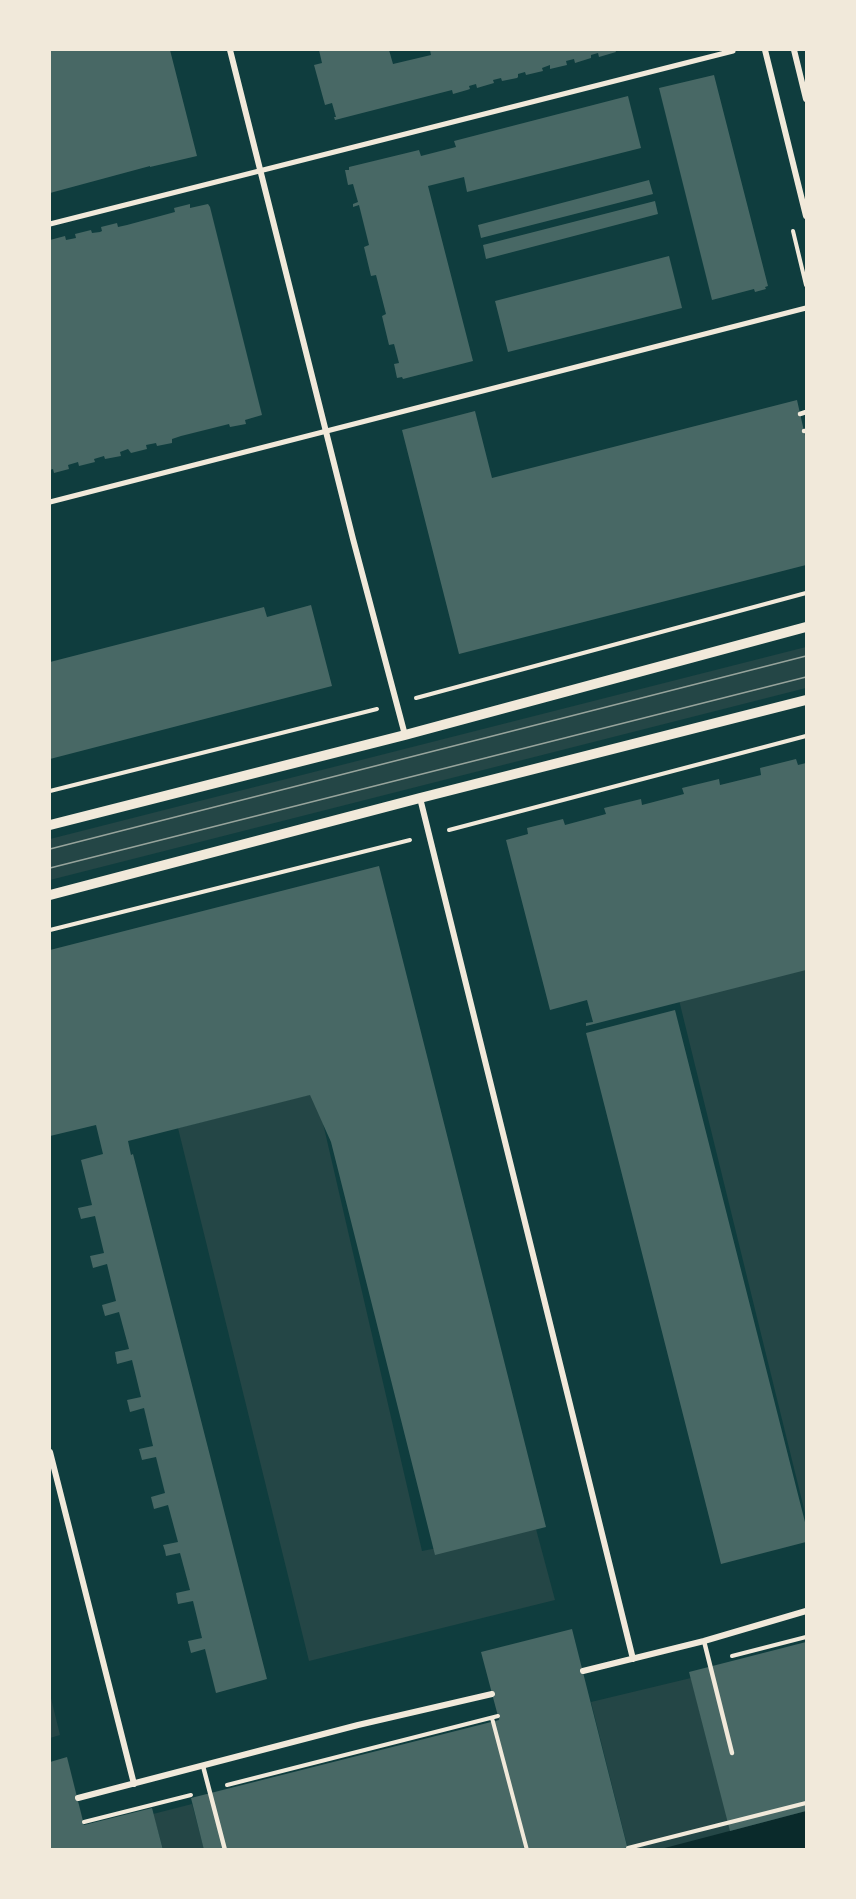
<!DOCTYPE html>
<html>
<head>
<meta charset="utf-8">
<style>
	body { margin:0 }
	#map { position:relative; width:856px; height:1899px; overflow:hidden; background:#0f3d3e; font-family:"Public Sans",sans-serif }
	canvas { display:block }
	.frame { position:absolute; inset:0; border:51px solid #f1e9da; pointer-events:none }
</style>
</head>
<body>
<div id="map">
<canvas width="856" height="1899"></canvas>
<div class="frame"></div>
</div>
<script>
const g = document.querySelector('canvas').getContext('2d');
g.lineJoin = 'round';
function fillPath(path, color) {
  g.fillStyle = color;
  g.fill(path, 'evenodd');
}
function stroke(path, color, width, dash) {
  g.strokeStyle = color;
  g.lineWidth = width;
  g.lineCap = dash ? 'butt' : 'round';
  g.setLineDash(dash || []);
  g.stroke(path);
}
fillPath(new Path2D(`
	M806 647V688L50 880V839Z
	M806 967V1517L679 1000Z
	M316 1093 422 1551 536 1529 555 1600 309 1661 178 1128Z
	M691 1678 731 1831 806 1811V1849H628L591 1702Z
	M50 1694 60 1735 50 1738Z
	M192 1804 204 1849H163L153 1814Z`), '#244646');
fillPath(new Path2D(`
	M806 1811V1849L657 1850Z`), '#0a2a2b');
fillPath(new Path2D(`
	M50 50H170L197 156 150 167V166L50 193Z
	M319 50H389L393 64 431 55 430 50H615L616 52 599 57 598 53 591 55V58L575 63 574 59 566 61 567 65 550 69V65L542 68 543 71 526 75 525 72 518 74V77L517 78 502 81 501 78 493 80 494 83 477 88 476 84 469 86 470 89 467 90 453 94 452 90 335 120 334 117H336L332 103 325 105 314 65 322 63Z
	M714 75 768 286 765 287 766 289 755 292 754 289 712 300 659 88Z
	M628 96 641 148 467 192 464 177 428 186 473 361 403 379 402 377 397 378 394 364 399 363 394 344 389 345 382 316 386 314 376 275 371 276 364 247 369 245 359 205 353 207V204L358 202 353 184 348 185 345 170H349V167L419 150 421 156 456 147 454 141Z
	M649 180 653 194 481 238 478 225Z
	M655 201 658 214 486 259 483 245Z
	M190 204V208L208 204 210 207 262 415 245 420 246 424 230 427 229 424 181 436 172 439V443L157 446 156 443 146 445 147 449 131 453 128 449 120 452 121 456 105 459 104 456 94 459 95 462 79 466 78 462 68 465 69 469 54 473 53 469 50 470V240L65 236 66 240 76 238 75 234 91 230 92 233 100 232 102 231 101 227 117 223 118 227 127 225 175 212 174 208Z
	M669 256 682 308 508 352 495 301Z
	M797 400 806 440V565L459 654 402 430 475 411 492 478Z
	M311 605 332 686 50 759V662L264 607 267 617Z
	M796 759 798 765 806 763V970L586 1026V1023L593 1022 587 1000 550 1010 506 840 528 834 527 828 563 819 565 825 606 814 604 808 641 799 642 805 684 794 682 788 719 779 720 785 761 775 760 768Z
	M379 866 546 1527 435 1555 331 1142 310 1095 128 1141 131 1155 133 1154 267 1679 216 1693 205 1649 191 1653 188 1641 202 1638 193 1601 178 1604 176 1593 190 1590 180 1553 166 1556 165 1551 163 1545 178 1542 168 1505 154 1509 151 1497 165 1493 156 1457 142 1460 139 1449 153 1446 144 1408 130 1412 127 1400 141 1397 132 1360 117 1364 115 1352 129 1349 119 1312 105 1316 103 1309 102 1305 116 1301 107 1264 93 1268 90 1256 104 1253 95 1216 81 1219 79 1212 78 1208 92 1205 81 1160 103 1154 96 1125 50 1136V950Z
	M675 1010 806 1526V1542L721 1564 586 1033Z
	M572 1629 628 1850H204L191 1798 499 1720 481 1652Z
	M806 1642V1811L730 1831 689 1672Z
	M67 1757 84 1825 152 1808 163 1850H50V1762Z`), '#486865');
stroke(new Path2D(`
	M793 231 806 285
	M416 698 806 593
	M50 791 377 709
	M449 830 806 736
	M50 930 410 840
	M732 1656 806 1637
	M492 1718 527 1850
	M227 1785 498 1716
	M84 1822 191 1795
	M628 1848 806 1803`), '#f1e9da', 4);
stroke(new Path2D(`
	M800 414 806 412
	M804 431H806
	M704 1641 732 1753
	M203 1766 225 1850`), '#f1e9da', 4.5);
stroke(new Path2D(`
	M50 224 733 51
	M50 502 806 308`), '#f1e9da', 5);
stroke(new Path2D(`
	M230 50 353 539 405 735
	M765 50 806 216
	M794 50 806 99
	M420 798 633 1659
	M50 1452 134 1784
	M583 1671 704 1641 806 1611
	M78 1798 358 1725 492 1694`), '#f1e9da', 6);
stroke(new Path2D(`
	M50 825 405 735 806 627
	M50 895 420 798 806 700`), '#f1e9da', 10);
stroke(new Path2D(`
	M50 849 806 656
	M50 868 806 677`), '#97a49c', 1.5);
</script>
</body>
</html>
